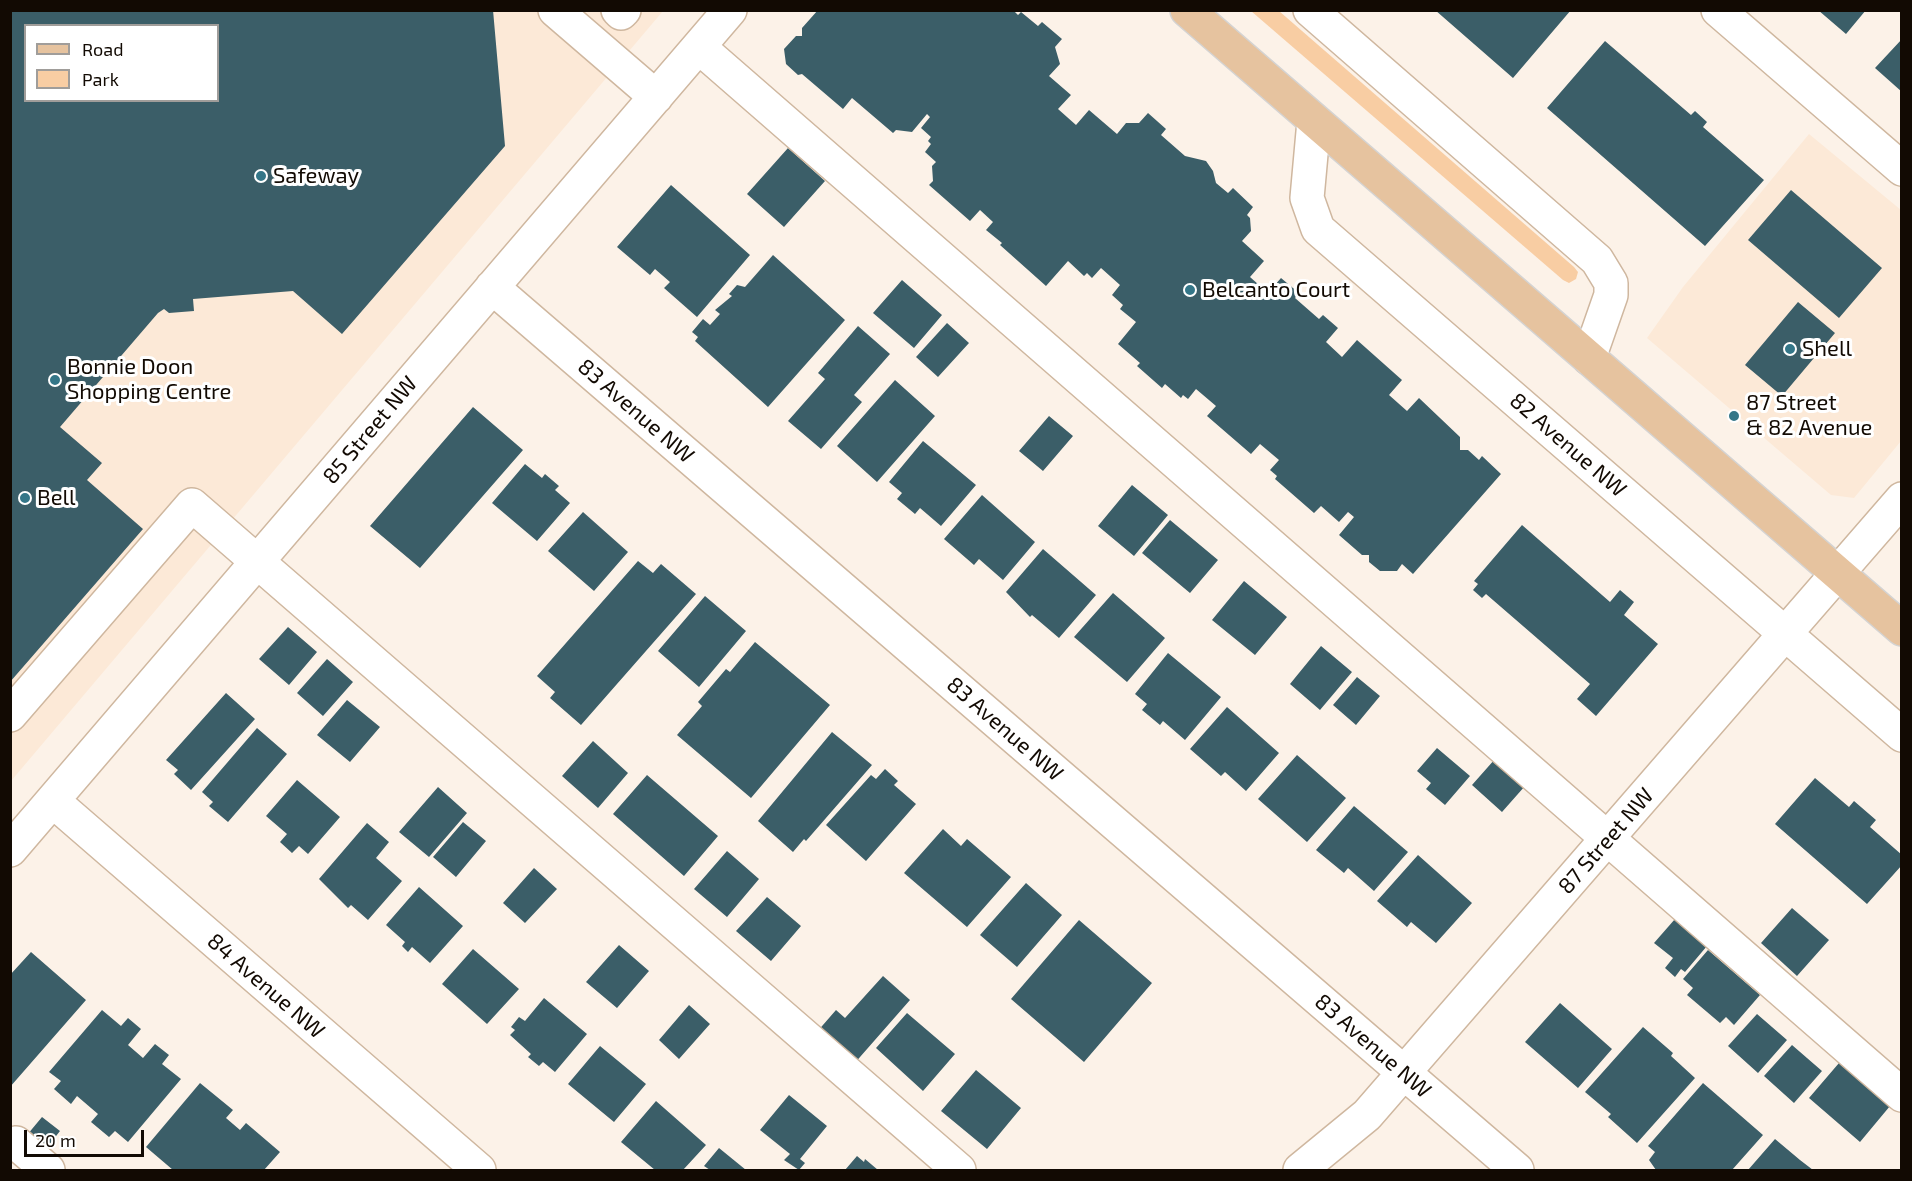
<!DOCTYPE html>
<html>
<head>
<meta charset="utf-8">
<style>
	body { margin:0 }
	#map { position:relative; width:1912px; height:1181px; overflow:hidden; background:#fcf2e8; font-family:"Exo 2",sans-serif }
	canvas { display:block }
	.frame { position:absolute; inset:0; border:12px solid #120a03; pointer-events:none }
	.legend { position:absolute; left:24px; top:24px; width:195px; height:78px; box-sizing:border-box; background:#fff; border:2px solid #a09d9a; margin:0; padding:8px 10px; list-style:none; font-size:18px; color:#120a03 }
	.legend li { display:flex; align-items:center; gap:12px; height:30px }
	.legend b { width:30px; border:2px solid #a09d9a }
	.scale { position:absolute; left:24px; top:1130px; width:120px; height:27px; box-sizing:border-box; border:3px solid #120a03; border-top:0; padding-left:8px; font-size:18px; line-height:21px; white-space:nowrap; color:#120a03; -webkit-text-stroke:4px #fff; paint-order:stroke }
</style>
</head>
<body>
<div id="map">
<canvas width="1912" height="1181"></canvas>
<div class="frame"></div>
<ul class="legend">
<li><b style="height:8px;background:#e6c39f"></b>Road</li>
<li><b style="height:16px;background:#f8cda3"></b>Park</li>
</ul>
<div class="scale">20 m</div>
</div>
<script>
const g = document.querySelector('canvas').getContext('2d');
g.lineJoin = 'round';
function fillPath(path, color) {
  g.fillStyle = color;
  g.fill(path, 'evenodd');
}
function stroke(path, color, width, dash) {
  g.strokeStyle = color;
  g.lineWidth = width;
  g.lineCap = dash ? 'butt' : 'round';
  g.setLineDash(dash || []);
  g.stroke(path);
}
function label(font, color, halo, rows, align = 'center') {
  g.font = font + ' "Exo 2",sans-serif';
  g.lineWidth = 6;
  g.setLineDash([]);
  g.textBaseline = 'middle';
  g.strokeStyle = halo;
  g.fillStyle = color;
  for (const [text, x, y, turn = 0] of rows) {
    g.save();
    g.translate(x, y);
    g.rotate((+turn || 0) * Math.PI / 180);
    g.textAlign = isNaN(turn) ? turn : align;
    if (halo) g.strokeText(text, 0, 0);
    g.fillText(text, 0, 0);
    g.restore();
  }
}
fillPath(new Path2D(`
	M11 11H663L11 781ZM26 26H218V100H26Z
	M1809 134 1901 210V441L1854 498 1831 495 1647 338 1683 287Z`), '#fce9d7');
fillPath(new Path2D(`
	M1251 11H1279L1574 267 1578 272 1576 279 1569 283 1563 280Z`), '#f8cda3');
fillPath(new Path2D(`
	M10 10H493L505 146 342 334 293 291 193 299 194 311 169 313 164 309 158 313 60 427 102 463 87 480 143 529 10 682ZM26 26H218V100H26Z
	M818 10H1013L1018 15 1021 12 1038 26 1042 22 1062 39 1055 47 1060 64 1049 76 1071 95 1058 109 1076 125 1089 110 1117 134 1126 123H1139L1148 113 1166 129 1161 135 1185 156 1206 161 1213 171 1216 183 1228 193 1233 188 1253 207 1247 215 1250 218 1251 231 1242 241 1264 261 1250 277 1268 293 1281 278 1299 293 1295 298 1319 319 1323 315 1338 328 1326 342 1342 357 1357 340 1402 380 1389 395 1407 411 1419 398 1460 437V450H1468L1479 460 1482 456 1501 474 1413 574 1402 564 1397 571H1380L1369 562V555H1362L1339 535 1354 517 1348 512 1339 522 1321 506 1314 513 1275 479 1277 476 1270 470 1279 460 1260 444 1251 454 1207 416 1216 406 1196 389 1188 399 1183 395 1181 398 1165 384 1162 388 1137 366 1140 363 1118 344 1136 322 1120 309 1123 305 1112 295 1120 285 1101 268 1092 278 1087 273 1084 276 1068 261 1046 286 1000 245 1002 243 986 230 993 222 980 210 970 221 929 185 933 181 932 166 936 162 925 152 931 144 928 141 931 137 921 128 930 117 927 114 912 132 896 130 893 133 852 98 843 109 802 74 798 75 786 64 784 49 796 36H802V28Z
	M1435 10H1571L1513 78Z
	M1818 10H1866L1846 34Z
	M1902 39V92L1875 68Z
	M1605 41 1691 115 1695 111 1707 122 1703 127 1764 180 1705 246 1547 108Z
	M788 148 825 181 784 227 747 194Z
	M671 185 750 255 697 317 664 288 670 282 655 269 650 275 617 247Z
	M1791 190 1882 268 1839 318 1748 240Z
	M773 255 845 320 768 407 695 341 698 337 692 332 703 319 710 325 720 314 715 310 732 296 729 294 737 285 745 287Z
	M902 280 942 315 914 348 873 313Z
	M1798 302 1835 333 1782 396 1745 365Z
	M947 323 969 343 938 377 916 357Z
	M858 326 890 354 854 395 862 402 821 449 788 421 825 379 818 373Z
	M895 380 935 416 877 482 837 446Z
	M473 407 523 450 420 568 370 526Z
	M1049 416 1073 436 1043 471 1019 451Z
	M923 441 976 485 941 526 920 508 915 514 897 499 902 493 889 482Z
	M525 464 542 478 545 474 559 486 555 490 570 503 537 541 492 503Z
	M1132 485 1168 515 1134 556 1098 526Z
	M982 495 1035 542 1003 580 979 559 974 565 944 539Z
	M583 512 628 552 594 591 548 551Z
	M1170 520 1218 560 1190 593 1142 553Z
	M1522 525 1610 602 1620 590 1634 602 1624 615 1658 644 1596 716 1577 699 1590 684 1486 594 1482 598 1473 590 1478 584 1474 581Z
	M1043 549 1096 595 1059 638 1032 615 1030 617 1006 592Z
	M638 561 653 573 661 564 696 594 581 725 550 698 555 692 537 676Z
	M1244 581 1287 617 1255 655 1212 620Z
	M1113 593 1165 638 1127 682 1074 637Z
	M705 596 746 631 699 687 658 651Z
	M288 627 317 652 289 685 259 659Z
	M755 642 830 705 751 798 677 735 702 706 698 702 726 669 730 672Z
	M1321 646 1352 672 1320 710 1290 684Z
	M1168 653 1221 697 1185 740 1163 721 1160 725 1142 710 1147 704 1135 694Z
	M327 659 353 682 323 716 297 693Z
	M1357 677 1380 696 1356 725 1333 705Z
	M226 693 255 719 191 790 174 774 178 770 166 760Z
	M347 700 380 727 350 762 317 735Z
	M1227 707 1279 753 1246 791 1225 772 1221 776 1190 749Z
	M257 728 287 754 228 822 209 806 213 802 202 792Z
	M832 732 872 765 806 841 804 839 793 852 758 821Z
	M593 741 628 773 598 808 562 776Z
	M1437 748 1470 776 1445 805 1426 789 1431 783 1417 771Z
	M1297 755 1346 798 1307 842 1258 799Z
	M1495 759 1525 786 1502 812 1472 785Z
	M885 769 898 781 894 785 916 804 866 861 826 825 871 775 876 779Z
	M647 775 718 836 684 876 613 814Z
	M1815 778 1849 807 1854 801 1876 820 1870 827 1902 855V865L1867 904 1775 824Z
	M297 780 340 817 308 854 299 846 292 853 280 842 287 834 266 816Z
	M438 787 467 813 429 857 399 832Z
	M1354 806 1408 852 1374 891 1348 868 1344 873 1316 850Z
	M463 822 486 841 456 877 433 857Z
	M367 823 389 842 376 858 402 881 368 920 351 905 348 908 319 879Z
	M943 829 961 846 967 839 1011 877 967 927 904 873Z
	M727 851 759 879 727 917 694 889Z
	M1418 855 1472 903 1436 943 1411 922 1407 927 1377 901Z
	M534 868 557 889 525 923 503 903Z
	M1026 883 1062 915 1017 967 980 935Z
	M419 887 463 926 430 963 412 947 408 952 402 946 405 942 386 925Z
	M767 897 801 926 771 961 736 931Z
	M1792 908 1829 940 1797 976 1761 943Z
	M1675 919 1707 946 1685 972 1681 969 1675 977 1665 968 1673 958 1654 943Z
	M1079 920 1152 983 1084 1062 1011 999Z
	M619 945 649 971 617 1008 586 982Z
	M473 949 519 989 487 1024 442 984Z
	M1708 950 1760 995 1734 1025 1726 1017 1720 1023 1687 995 1693 988 1683 979Z
	M31 952 86 1000 10 1087V975Z
	M883 976 910 1000 853 1065 816 1033 836 1010 845 1018Z
	M544 998 587 1034 555 1072 543 1062 539 1066 528 1057 531 1054 510 1035 515 1030 511 1027 519 1017 525 1021Z
	M1560 1003 1612 1049 1578 1088 1525 1042Z
	M689 1005 710 1024 679 1059 659 1040Z
	M102 1010 121 1026 128 1018 141 1029 128 1045 143 1058 155 1044 169 1055 162 1064 181 1079 128 1142 115 1131 109 1137 91 1122 98 1114 77 1096 71 1104 54 1089 61 1081 49 1072Z
	M907 1013 955 1054 923 1091 876 1048Z
	M1757 1014 1787 1040 1758 1073 1728 1046Z
	M1643 1027 1673 1053 1671 1056 1695 1078 1637 1143 1608 1117 1611 1114 1585 1092Z
	M1792 1045 1822 1071 1794 1103 1764 1076Z
	M600 1046 646 1084 614 1122 568 1084Z
	M1839 1063 1890 1106 1860 1142 1809 1098Z
	M976 1070 1021 1108 987 1149 941 1111Z
	M200 1083 233 1110 226 1118 240 1130 246 1123 280 1152 264 1170H173L146 1147Z
	M1703 1083 1763 1135 1732 1170H1656L1649 1160 1655 1152 1648 1146Z
	M789 1095 827 1126 800 1159 805 1163 799 1170 784 1160 790 1154 760 1130Z
	M656 1101 706 1145 683 1170H655L621 1142Z
	M42 1117 60 1131 45 1150 27 1135Z
	M1775 1139 1800 1160 1813 1170H1748Z
	M719 1148 746 1170H710L704 1166Z
	M857 1156 864 1162 865 1159 878 1170H845Z`), '#3b5e68');
const minor = new Path2D(`
	M555 10 656 97
	M618 10 621 13 624 10
	M1310 10 1597 260 1611 283V295L1589 358
	M1718 10 1902 169
	M699 47 1902 1095
	M1314 121 1307 198 1318 229 1902 735
	M492 287 1517 1170
	M10 715 192 505 959 1170
	M53 801 479 1170
	M10 850 730 10
	M16 1143 48 1170
	M1300 1170 1367 1115 1902 499`);
const major = new Path2D(`
	M1187 10 1902 629`);
stroke(minor, '#cfb79f', 36);
stroke(major, '#d4d3d2', 36);
stroke(minor, '#fff', 33);
stroke(major, '#e6c39f', 33);
for (const [x, y, r, color] of [
	[261,176,6,"#347688"],
	[1190,290,6,"#347688"],
	[1790,349,6,"#347688"],
	[55,380,6,"#347688"],
	[1734,416,6,"#347688"],
	[25,498,6,"#347688"]
]) {
  const dot = new Path2D();
  dot.arc(x, y, r, 0, 2 * Math.PI);
  g.fillStyle = color;
  g.fill(dot);
  stroke(dot, '#fff', 2);
}
label('22px', '#120a03', '#fff', [
	["Safeway",273,176],
	["Belcanto Court",1202,290],
	["Shell",1802,349],
	["Bonnie Doon",67,367],
	["Shopping Centre",67,392],
	["87 Street",1746,403],
	["& 82 Avenue",1746,428],
	["Bell",37,498]
], 'left');
label('22px', '#120a03', '#fff', [
	["83 Avenue NW",636,411,41],
	["85 Street NW",370,430,-50],
	["82 Avenue NW",1568,445,41],
	["83 Avenue NW",1005,729,41],
	["87 Street NW",1606,841,-49],
	["84 Avenue NW",266,986,41],
	["83 Avenue NW",1373,1046,41]
]);
</script>
</body>
</html>
